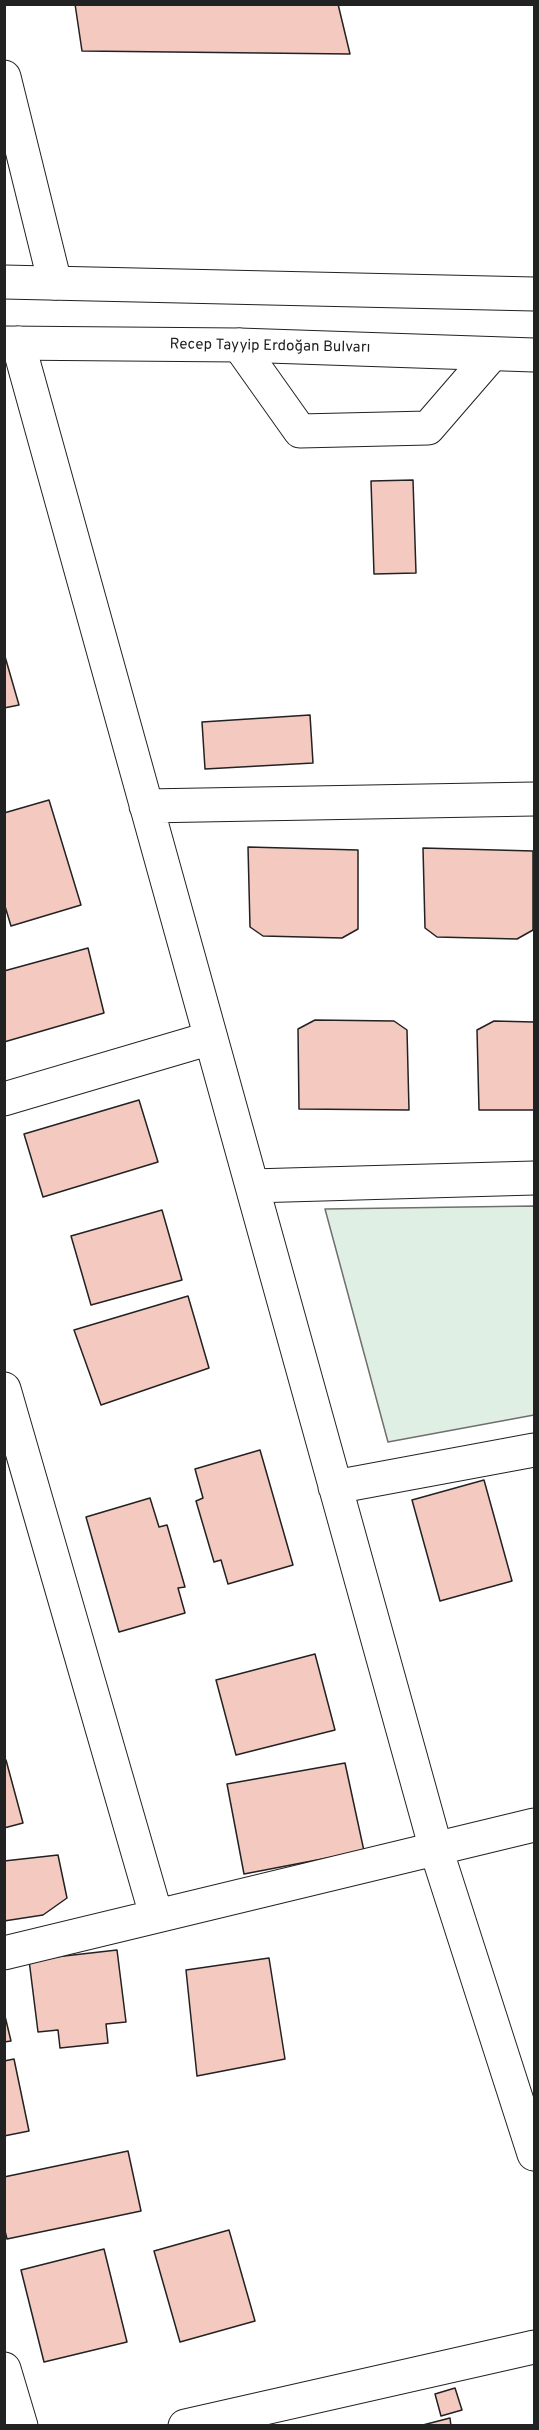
<!DOCTYPE html>
<html>
<head>
<meta charset="utf-8">
<style>
	body { margin:0 }
	#map { position:relative; width:539px; height:2430px; overflow:hidden; background:#fff; font-family:Overpass,sans-serif }
	canvas { display:block }
	.frame { position:absolute; inset:0; border:6px solid #222; pointer-events:none }
</style>
</head>
<body>
<div id="map">
<canvas width="539" height="2430"></canvas>
<div class="frame"></div>
</div>
<script>
const g = document.querySelector('canvas').getContext('2d');
g.lineJoin = 'round';
function fillPath(path, color) {
  g.fillStyle = color;
  g.fill(path, 'evenodd');
}
function stroke(path, color, width, dash) {
  g.strokeStyle = color;
  g.lineWidth = width;
  g.lineCap = dash ? 'butt' : 'round';
  g.setLineDash(dash || []);
  g.stroke(path);
}
function label(font, color, halo, rows, align = 'center') {
  g.font = font + ' Overpass,sans-serif';
  g.lineWidth = 4.5;
  g.setLineDash([]);
  g.textBaseline = 'middle';
  g.strokeStyle = halo;
  g.fillStyle = color;
  for (const [text, x, y, turn = 0] of rows) {
    g.save();
    g.translate(x, y);
    g.rotate((+turn || 0) * Math.PI / 180);
    g.textAlign = isNaN(turn) ? turn : align;
    if (halo) g.strokeText(text, 0, 0);
    g.fillText(text, 0, 0);
    g.restore();
  }
}
const green = new Path2D(`
	M534 1206V1415L388 1442 325 1209Z`);
fillPath(green, '#e0efe3');
stroke(green, '#6f6f6f', 1.5);
const building = new Path2D(`
	M75 4H338L350 54 82 51Z
	M413 480 416 573 374 574 371 481Z
	M4 653 19 705 4 708Z
	M310 715 313 763 205 769 202 722Z
	M49 800 81 905 11 926 4 903V813Z
	M248 847 358 850V929L342 938 263 936 250 927Z
	M423 848 533 851V930L517 939 437 937 425 928Z
	M88 948 104 1013 4 1042V971Z
	M315 1020 394 1021 407 1030 409 1110 299 1109 298 1029Z
	M494 1021 534 1022V1110H479L477 1030Z
	M139 1100 158 1162 43 1197 24 1134Z
	M162 1210 182 1280 91 1305 71 1236Z
	M188 1296 209 1368 101 1405 74 1330Z
	M260 1450 293 1565 228 1584 221 1560 214 1562 196 1501 203 1498 195 1469Z
	M484 1480 512 1581 440 1601 412 1500Z
	M150 1498 159 1527 167 1525 185 1587 178 1588 185 1613 119 1632 86 1517Z
	M315 1654 335 1730 236 1755 216 1680Z
	M4 1760H6L23 1823 4 1828Z
	M345 1763 364 1851 244 1874 227 1784Z
	M58 1855 67 1898 43 1915 4 1921V1861Z
	M117 1950 126 2022 106 2024 108 2043 60 2048 58 2030 38 2032 29 1960Z
	M269 1958 285 2059 197 2076 186 1970Z
	M4 2012 11 2041 4 2042Z
	M14 2059 29 2131 4 2136V2061Z
	M128 2151 141 2211 7 2239 4 2227V2177Z
	M229 2230 255 2321 180 2342 154 2251Z
	M104 2249 127 2342 44 2362 21 2270Z
	M455 2388 462 2410 441 2416 435 2394Z
	M450 2418 451 2426H419Z`);
fillPath(building, '#f3c9c0');
stroke(building, '#222', 1.5);
const street = new Path2D(`
	M4 77 55 283
	M18 343 436 1849 534 2154
	M239 345 300 431 428 428 492 354
	M146 806 534 799
	M4 1099 211 1038
	M252 1186 534 1178
	M4 1389 156 1915
	M335 1487 534 1450
	M4 1953 534 1825`);
const secondary = new Path2D(`
	M4 2369 21 2426
	M185 2426 534 2347`);
const highway = new Path2D(`
	M4 282 534 294
	M4 343 239 345 534 355`);
stroke(street, '#222', 35);
stroke(secondary, '#222', 35);
stroke(highway, '#222', 35);
stroke(street, '#fff', 33);
stroke(secondary, '#fff', 33);
stroke(highway, '#fff', 33);
label('15px', '#222', '#fff', [
	["Recep Tayyip Erdoğan Bulvarı",270,347,1]
]);
</script>
</body>
</html>
